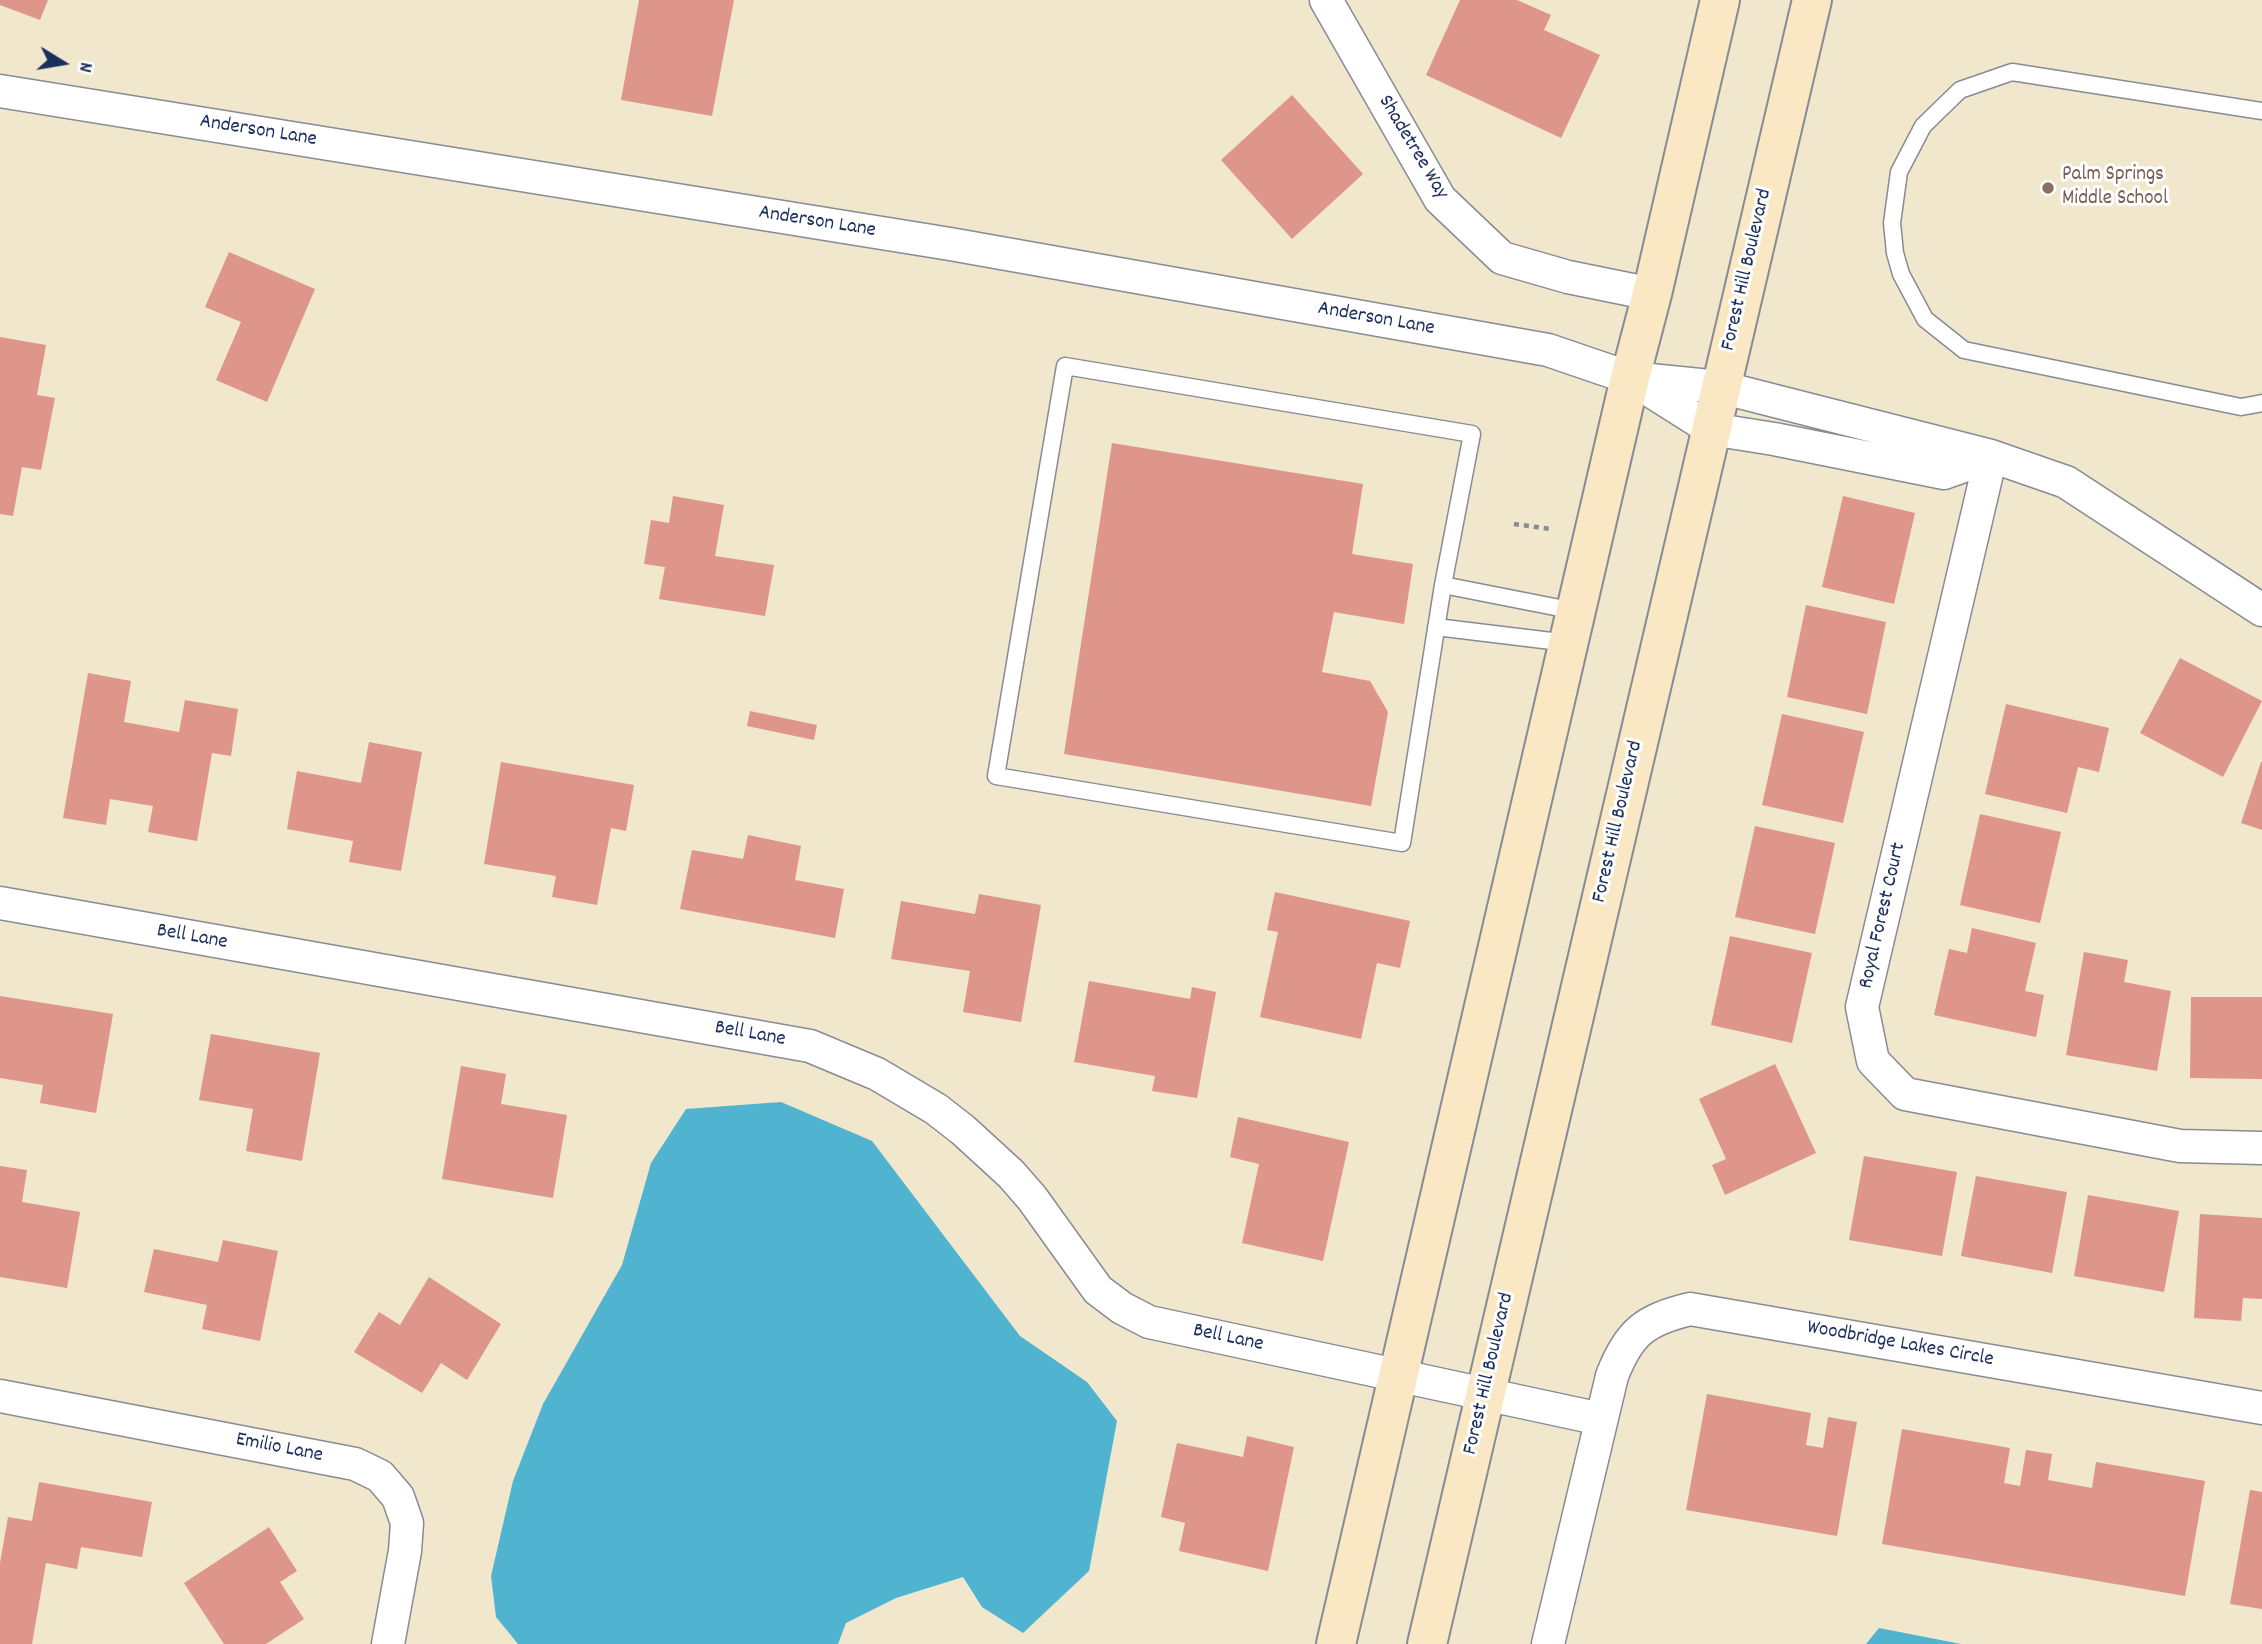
<!DOCTYPE html>
<html>
<head>
<meta charset="utf-8">
<style>
	body { margin:0 }
	#map { position:relative; width:2262px; height:1644px; overflow:hidden; background:#f0e7cc; font-family:Dekko,sans-serif }
	canvas { display:block }
	.north { position:absolute; left:28px; top:28px; width:70px; height:70px; -webkit-text-stroke:5px #fff; paint-order:stroke; rotate:101deg; font-size:19px; font-weight:700; line-height:28px; text-align:center; color:#1b2f5e }
	.north::after { content:''; display:block; margin:auto; width:24px; height:32px; background:#1b2f5e; clip-path:polygon(50% 0,100% 100%,50% 72%,0 100%) }
</style>
</head>
<body>
<div id="map">
<canvas width="2262" height="1644"></canvas>
<div class="north">N</div>
</div>
<script>
const g = document.querySelector('canvas').getContext('2d');
g.lineJoin = 'round';
function fillPath(path, color) {
  g.fillStyle = color;
  g.fill(path, 'evenodd');
}
function stroke(path, color, width, dash) {
  g.strokeStyle = color;
  g.lineWidth = width;
  g.lineCap = dash ? 'butt' : 'round';
  g.setLineDash(dash || []);
  g.stroke(path);
}
function label(font, color, halo, rows, align = 'center') {
  g.font = font + ' Dekko,sans-serif';
  g.lineWidth = 6;
  g.setLineDash([]);
  g.textBaseline = 'middle';
  g.strokeStyle = halo;
  g.fillStyle = color;
  for (const [text, x, y, turn = 0] of rows) {
    g.save();
    g.translate(x, y);
    g.rotate((+turn || 0) * Math.PI / 180);
    g.textAlign = isNaN(turn) ? turn : align;
    if (halo) g.strokeText(text, 0, 0);
    g.fillText(text, 0, 0);
    g.restore();
  }
}
fillPath(new Path2D(`
	M781 1102 872 1141 1020 1336 1087 1382 1117 1421 1089 1571 1023 1633 982 1607 963 1577 896 1598 846 1623 838 1644H518L496 1617 491 1576 513 1481 543 1404 622 1265 651 1163 686 1109Z
	M1879 1628 1961 1644H1866Z`), '#50b3cf');
fillPath(new Path2D(`
	M0 0H48L40 20 0 5Z
	M639 0H734L712 116 621 100Z
	M1460 0H1517L1551 15 1544 30 1600 55 1561 138 1426 75Z
	M1292 95 1363 174 1292 239 1221 160Z
	M229 252 315 289 267 402 216 380 241 322 205 307Z
	M0 337 46 345 37 395 55 398 41 470 22 467 13 516 0 514Z
	M1112 443 1363 484 1352 554 1413 564 1404 624 1334 612 1322 672 1370 681 1388 712 1371 806 1064 754Z
	M673 496 724 505 715 556 774 565 765 616 659 599 665 567 644 564 651 520 669 523Z
	M1843 496 1915 513 1894 604 1822 587Z
	M1806 605 1886 622 1867 714 1787 697Z
	M2180 658 2262 701 2223 777 2140 733Z
	M88 673 131 681 124 722 179 732 185 700 238 709 231 756 212 753 197 841 148 832 153 806 110 799 106 825 63 818Z
	M2006 704 2109 728 2099 772 2078 767 2067 813 1985 794Z
	M750 711 817 725 814 740 747 726Z
	M1782 714 1864 732 1843 823 1762 805Z
	M369 742 422 752 401 871 349 862 353 841 287 829 297 771 361 783Z
	M501 762 634 785 626 831 611 828 597 905 552 897 556 876 484 864Z
	M2261 762H2262V830L2241 823Z
	M1980 814 2061 832 2040 923 1960 905Z
	M1755 826 1835 843 1815 934 1735 917Z
	M748 835 801 846 795 880 844 889 835 938 680 909 692 850 743 859Z
	M1275 892 1410 921 1400 968 1377 963 1361 1039 1260 1017 1278 932 1267 930Z
	M979 894 1041 905 1021 1022 963 1012 970 971 891 959 901 901 975 914Z
	M1972 928 2036 943 2025 991 2044 995 2036 1037 1934 1015 1949 949 1967 953Z
	M1730 936 1812 953 1792 1043 1711 1025Z
	M2084 952 2128 960 2124 982 2171 991 2157 1071 2066 1055Z
	M1089 981 1190 999 1192 987 1216 992 1197 1098 1152 1091 1155 1076 1074 1062Z
	M0 996 113 1014 96 1113 40 1103 43 1085 0 1078Z
	M2191 997H2262V1079L2190 1078Z
	M211 1034 320 1053 302 1161 246 1151 253 1109 199 1100Z
	M1775 1064 1816 1153 1725 1195 1712 1165 1726 1159 1699 1099Z
	M461 1066 506 1074 501 1104 567 1115 553 1198 442 1179Z
	M1238 1117 1349 1142 1323 1261 1242 1243 1259 1164 1230 1157Z
	M1864 1156 1957 1172 1942 1256 1849 1240Z
	M0 1166 27 1170 22 1202 80 1212 67 1288 0 1277Z
	M1976 1176 2067 1192 2052 1273 1961 1256Z
	M2088 1195 2179 1211 2164 1292 2074 1276Z
	M2200 1214 2262 1218V1299L2243 1298 2241 1321 2194 1318Z
	M223 1240 278 1251 260 1341 202 1329 207 1305 144 1292 154 1249 218 1262Z
	M429 1277 501 1324 467 1380 441 1363 422 1393 354 1352 379 1312 400 1325Z
	M1707 1394 1811 1413 1806 1445 1823 1448 1828 1417 1857 1422 1837 1536 1686 1510Z
	M1902 1429 2010 1448 2004 1483 2020 1486 2026 1450 2052 1454 2048 1480 2092 1488 2096 1462 2205 1481 2185 1596 1882 1544Z
	M1247 1436 1294 1447 1268 1571 1179 1551 1185 1523 1161 1517 1177 1443 1243 1457Z
	M39 1482 152 1502 142 1557 81 1547 77 1569 46 1563 32 1644H0V1563L8 1517 32 1521Z
	M2250 1490 2262 1492V1609L2230 1604Z
	M269 1527 297 1571 280 1582 304 1619 266 1644H224L184 1583Z`), '#de958a');
const service = new Path2D(`
	M2262 111 2012 72 1960 90 1923 126 1899 172 1892 223 1895 253 1901 274 1925 319 1964 350 2241 407 2262 403
	M1065 366 1472 434 1443 585 1402 843 996 776Z
	M1443 585 1575 611
	M1436 627 1568 643`);
const minor = new Path2D(`
	M1326 0 1440 199 1502 258 1568 277 1652 294
	M0 91 950 244 1548 350 1630 378 1720 387 1991 456 2066 482 2262 610
	M1635 381 1711 429 1774 439 1944 473 1991 456
	M1991 456 1862 1007 1873 1061 1905 1094 2180 1146 2262 1148
	M0 903 810 1046 877 1074 936 1109 963 1130 1011 1174 1032 1198 1098 1290 1122 1308 1149 1322 1601 1419
	M0 1396 355 1464 380 1476 398 1497 407 1523 405 1551 388 1644
	M1548 1644 1612 1376C1629 1332 1645 1320 1690 1309L2262 1408`);
const secondary = new Path2D(`
	M1336 1644 1630 378 1652 294 1720 0
	M1427 1644 1812 0`);
stroke(service, '#868b95', 19);
stroke(minor, '#868b95', 35);
stroke(secondary, '#868b95', 42);
stroke(new Path2D(`
	M1514 524 1551 529`), '#868b95', 4.5, [5, 5]);
stroke(service, '#fff', 16);
stroke(minor, '#fff', 32);
stroke(secondary, '#fae7c3', 38);
for (const [x, y, r, color] of [
	[2048,188,7,"#8d6e63"]
]) {
  const dot = new Path2D();
  dot.arc(x, y, r, 0, 2 * Math.PI);
  g.fillStyle = color;
  g.fill(dot);
  stroke(dot, '#fff', 2.5);
}
label('21px', '#1b2f5e', '#fff', [
	["Anderson Lane",258,132,9],
	["Shadetree Way",1412,148,59],
	["Anderson Lane",817,223,9],
	["Forest Hill Boulevard",1748,270,-77],
	["Anderson Lane",1376,320,10],
	["Forest Hill Boulevard",1619,822,-77],
	["Royal Forest Court",1884,916,-77],
	["Bell Lane",192,938,10],
	["Bell Lane",750,1035,10],
	["Bell Lane",1228,1339,12],
	["Woodbridge Lakes Circle",1900,1345,10],
	["Forest Hill Boulevard",1490,1374,-77],
	["Emilio Lane",279,1449,11]
]);
label('21px', '#785e54', '#fff', [
	["Palm Springs",2062,176],
	["Middle School",2062,200]
], 'left');
</script>
</body>
</html>
